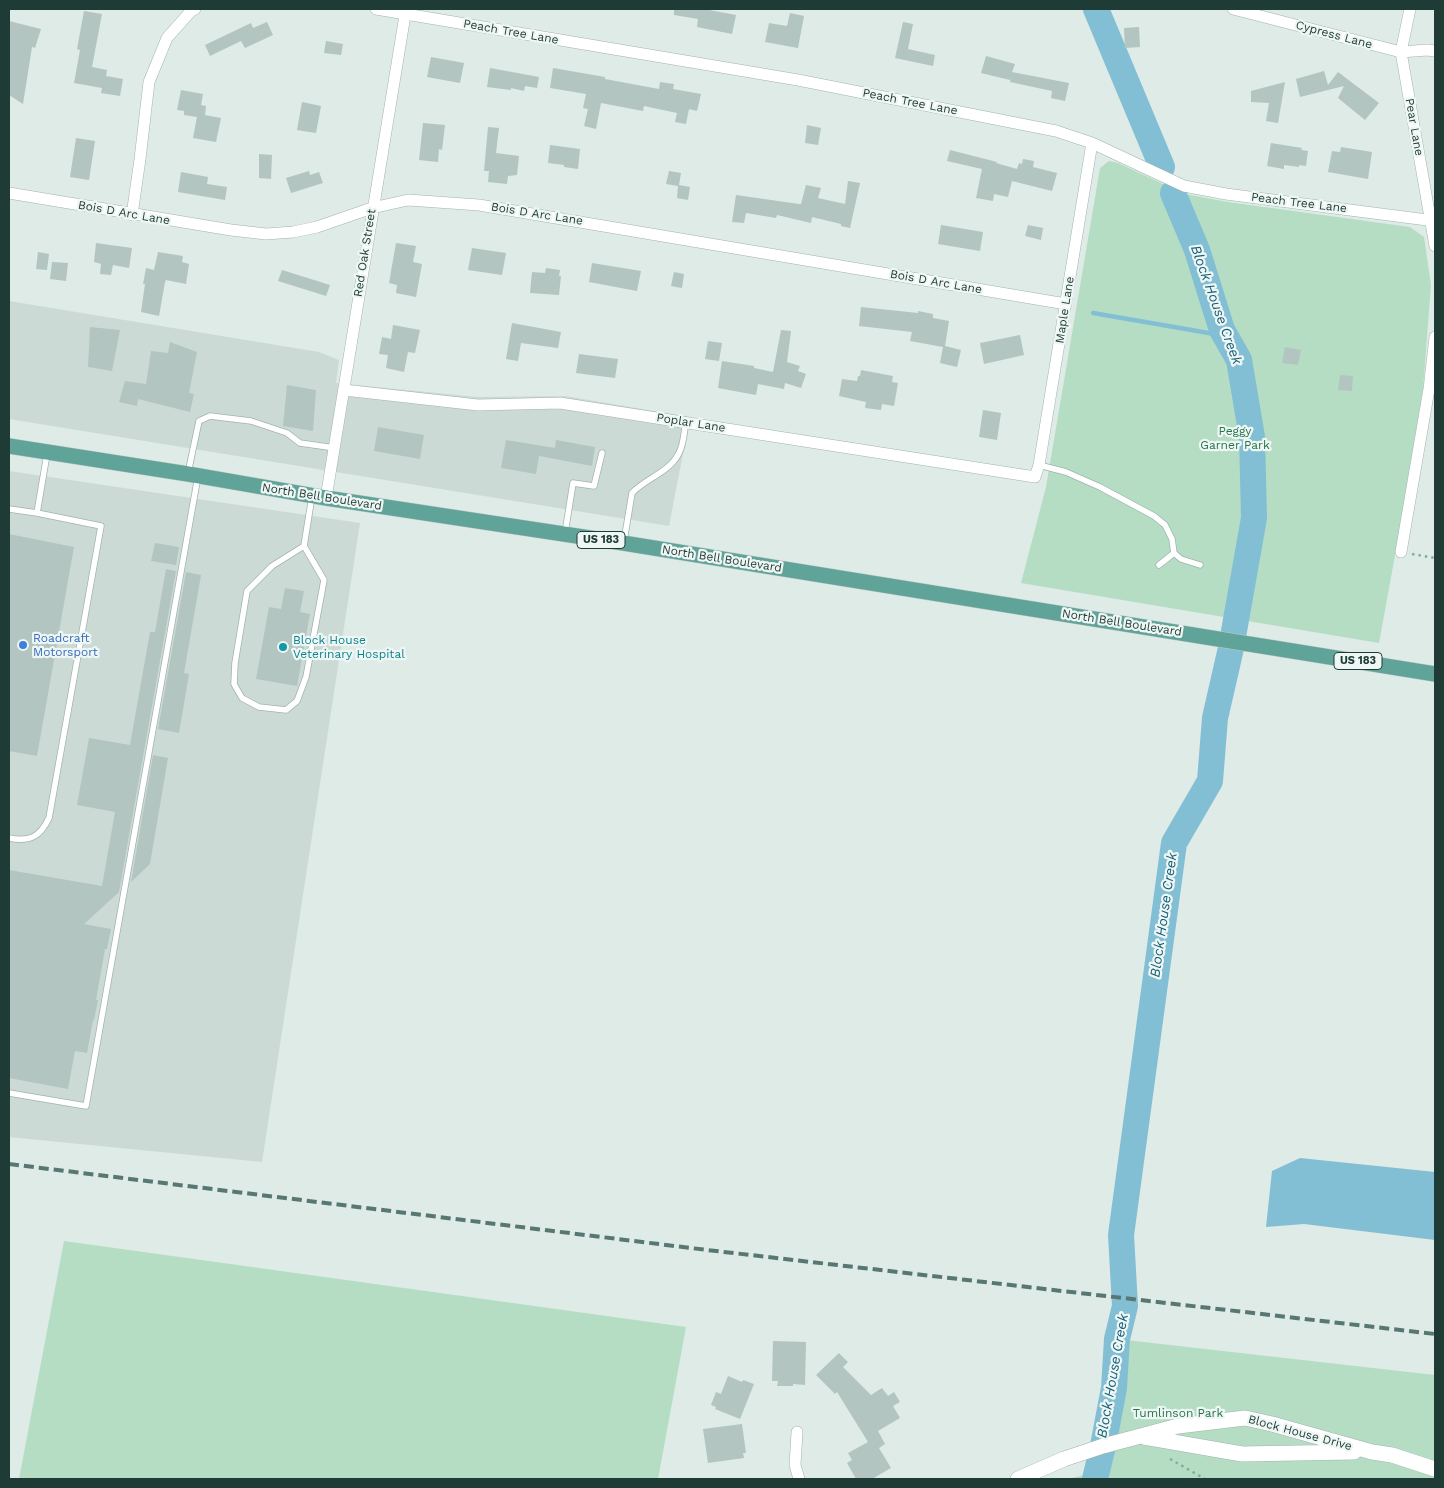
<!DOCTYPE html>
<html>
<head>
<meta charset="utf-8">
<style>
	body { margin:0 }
	#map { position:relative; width:1444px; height:1488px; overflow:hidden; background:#deebe6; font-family:"Work Sans",sans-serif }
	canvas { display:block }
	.frame { position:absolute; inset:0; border:10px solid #1f3b36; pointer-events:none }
</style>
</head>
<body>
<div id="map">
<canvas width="1444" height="1488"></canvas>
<div class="frame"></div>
</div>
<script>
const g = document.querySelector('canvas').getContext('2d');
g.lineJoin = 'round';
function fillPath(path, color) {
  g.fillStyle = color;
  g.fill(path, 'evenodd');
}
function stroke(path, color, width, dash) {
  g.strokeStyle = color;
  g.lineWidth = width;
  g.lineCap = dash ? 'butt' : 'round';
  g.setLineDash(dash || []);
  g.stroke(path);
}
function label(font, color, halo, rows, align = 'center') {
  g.font = font + ' "Work Sans",sans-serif';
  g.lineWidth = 4.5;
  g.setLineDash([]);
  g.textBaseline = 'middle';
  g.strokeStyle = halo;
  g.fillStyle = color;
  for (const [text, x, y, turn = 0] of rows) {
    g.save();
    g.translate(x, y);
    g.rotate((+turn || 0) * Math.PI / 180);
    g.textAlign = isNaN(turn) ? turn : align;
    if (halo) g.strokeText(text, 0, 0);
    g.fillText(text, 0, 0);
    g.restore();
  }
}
fillPath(new Path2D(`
	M9 301 319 352 339 360 336 383 478 397 565 396 690 417 669 526 9 419Z
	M9 471 360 523 262 1162 9 1137Z`), '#ccdad5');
fillPath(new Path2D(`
	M1109 161 1118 163 1159 182 1180 193 1228 202 1410 227 1424 237 1431 285 1423 389 1394 561 1379 643 1021 583 1046 487 1100 168Z
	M64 1241 686 1327 658 1479H19Z
	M1117 1339 1435 1375V1479H1068L1100 1471 1114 1388Z`), '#b5ddc4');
fillPath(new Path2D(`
	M1300 1158 1435 1172V1240L1304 1224 1266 1227 1272 1171Z`), '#82bfd4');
stroke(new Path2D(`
	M1093 313 1226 336`), '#82bfd4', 4.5);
stroke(new Path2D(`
	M1096 9 1162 167
	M1095 1479 1103 1446 1114 1388 1117 1339 1125 1306 1121 1235 1174 843 1210 781 1215 718 1231 648 1254 518 1252 437 1239 360 1222 330 1197 250 1173 193`), '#82bfd4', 26);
fillPath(new Path2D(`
	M674 9H704L736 15 732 34 697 27 698 19 674 15Z
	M84 11 102 14 92 67 107 70 106 76 123 79 120 96 101 93 102 88 74 83 80 50 77 49Z
	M790 13 804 16 798 48 765 42 769 23 787 26Z
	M9 21 41 29 35 48 32 47 23 104 9 95Z
	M267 22 273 35 245 48 241 41 210 56 205 45 251 23 253 28Z
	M903 22 913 24 908 49 935 55 933 66 895 58Z
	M1139 27 1140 47 1125 48 1124 28Z
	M326 41 343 44 341 55 324 53Z
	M986 56 1015 64 1012 72 1069 83 1065 101 1051 98 1052 91 1010 82 1011 77 1010 80 981 73Z
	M431 57 464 63 460 83 427 77Z
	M490 68 539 77 537 88 525 86 524 91 511 88V90L487 87Z
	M553 68 605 77V79L659 89 660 82 674 84 673 89 701 94 697 111 689 109 686 124 675 122 677 113 644 106 643 111 601 103 596 129 584 126 588 109 583 108 586 94 550 88Z
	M1324 71 1328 85 1338 72 1379 103 1365 120 1338 98 1344 86 1300 97 1296 79Z
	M1285 82 1278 123 1266 121 1269 103 1251 102V91Z
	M181 90 203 94 201 105 206 106 205 115 221 118 216 142 193 138 197 117 184 115V111L177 110Z
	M302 102 321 106 316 133 297 130Z
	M423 123 445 125 442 150 439 149 438 162 419 160Z
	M807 125 821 128 818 145 805 143Z
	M488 127 499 128 496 153 519 156 517 175 508 176 507 184 488 182 489 171H484Z
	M76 138 95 141 89 180 70 177Z
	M1271 143 1302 148 1301 150 1308 151 1306 166 1299 165V167L1284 165V169L1267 166Z
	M550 145 580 149 578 169 564 167V165L548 163Z
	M1341 147 1372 152 1368 179 1328 172 1332 151 1340 152Z
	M950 150 997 162 996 163 1017 169 1019 163 1022 164 1023 159 1034 161 1033 167 1057 173 1052 191 1012 181 1008 197 994 194 993 201 976 198 982 169 947 161Z
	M259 154 272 155 271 179 259 178Z
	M309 171 310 175 319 172 323 183 291 193 286 178Z
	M669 171 681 173 679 185 690 187 688 200 677 198 678 186 666 184Z
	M181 172 208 177 207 184 227 187 225 200 178 192Z
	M848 181 860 183 850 228 841 226V224L812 217 811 223 777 215 776 218 746 213 744 223 732 222 736 195 799 204H801L806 185 821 188 818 198 845 204Z
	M941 225 983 232 980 251 938 244Z
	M1028 225 1043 228 1041 240 1025 236Z
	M96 243 132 248 129 268 113 265 111 275 100 274 101 264 94 262Z
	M396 243 416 246 413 262 422 264 416 297 396 293 397 285 389 283Z
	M472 248 506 253 502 275 468 270Z
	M38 252 49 254 47 270 36 269Z
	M158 252 183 256 182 262 189 264 186 284 166 280 165 282 159 316 141 312 145 284H143L146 268 154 270Z
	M52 262 68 263 66 281 50 279Z
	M592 263 641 271 637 291 589 282Z
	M546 268 560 270 559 276H561L559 295 530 293 532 272 545 273Z
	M282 270 330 285 326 296 278 281Z
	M674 272 684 274 682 288 671 286Z
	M861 307 918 313V311L933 314V318L949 321 945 346 961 350 957 367 940 363 943 347 910 341 912 332 859 326Z
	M512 323 561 332 558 348 521 343 518 361 506 359Z
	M393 325 420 330 415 353 408 352 404 372 386 368 388 355 379 354 382 337 391 339Z
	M90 327 120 330 112 371 88 367Z
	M781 330 791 331 787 362 800 366 798 371 806 374 801 388 785 383 784 389 758 384 756 395 718 388 722 361 754 366V368L773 372Z
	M1020 335 1024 355 984 364 980 343Z
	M708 341 722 343 719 361 705 359Z
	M170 342 197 352 189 393 194 394 190 412 138 399 137 406 119 402 125 381 146 384 151 351 168 353Z
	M1285 347 1301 350 1298 365 1282 363Z
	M579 354 618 359 615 378 576 373Z
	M861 370 893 376 892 382 898 383 894 406 882 404 881 410 865 408 866 402 839 396 842 379 857 381 858 376H860Z
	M1340 375 1353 376 1352 391 1338 390Z
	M287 385 316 390 313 431 283 426Z
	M983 410 1001 413 997 440 979 437Z
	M378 427 424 435 420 459 374 451Z
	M506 440 555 448 556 440 595 447 592 466 539 456 536 474 501 468Z
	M9 534 74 547 37 756 9 751Z
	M155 543 179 547 176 565 151 561Z
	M166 569 176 571 119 892 84 924 111 929 107 949H105L96 1000H98L94 1020H93L87 1053 75 1051 68 1089 9 1078V870L102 886 115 812 77 805 89 738 130 745 150 632H155Z
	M186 572 201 575 184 673 189 674 179 733 158 729Z
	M285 588 304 591 300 612 310 614 297 686 256 679 269 607 281 609Z
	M153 755 168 758 150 864 131 882Z
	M773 1341 806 1342 805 1385 793 1384V1386H777L778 1381H772Z
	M839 1353 848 1362 843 1367 871 1395 882 1388 888 1396 894 1392 900 1402 893 1406 900 1418 878 1431 885 1444 879 1448 891 1468 872 1479H856L847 1463 852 1460 848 1453 868 1442 837 1392 835 1394 816 1375Z
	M728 1376 742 1382 743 1380 754 1384 740 1419 715 1409 716 1407 711 1405 716 1392 721 1394Z
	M742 1424 746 1453H743L744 1458 708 1463 703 1429Z`), '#b3c5c0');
const service = new Path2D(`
	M1039 465 1066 472 1100 487 1154 516 1165 525 1172 539 1174 553 1181 559 1200 565
	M188 473 199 421 210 416 251 421 287 433 300 443 335 448
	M9 509 37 513 101 526 49 818C40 837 30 842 9 838
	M37 513 47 454
	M565 533 573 483 594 486 602 453
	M624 541 632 493C646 478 670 472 679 453 684 444 684 431 686 422
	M304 546 324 580 306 677 297 701 286 710 259 707 242 698 234 684 235 663 247 591 272 566 304 546 312 496
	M1159 565 1174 553
	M9 1093 86 1106 198 476`);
const minor = new Path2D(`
	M376 9 798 80 1056 131 1092 143 1184 186 1226 194 1435 221
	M1233 9 1401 52 1427 50 1435 51
	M1410 9 1401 52 1435 246
	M9 193 231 230 266 234 293 232 317 227 372 208 408 200 479 205 1066 304
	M132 215 140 159 149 82 167 38 191 11 195 9
	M344 390 478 405 560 403 1035 477 1039 465 1092 143
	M326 498 406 9
	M1401 552 1429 389 1435 337
	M797 1432 795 1465 799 1479`);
const tertiary = new Path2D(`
	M1144 1437 1242 1454 1354 1452
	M1018 1479 1064 1459 1103 1446 1178 1426 1245 1418 1272 1424 1372 1452 1392 1455 1435 1469`);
const primary = new Path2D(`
	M9 446 188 474 326 498 623 543 1435 674`);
stroke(service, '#a1b3ae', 7);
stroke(minor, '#a1b3ae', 12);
stroke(tertiary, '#a1b3ae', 16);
stroke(primary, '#c0c8c7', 16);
stroke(new Path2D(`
	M1412 554 1435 558
	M1170 1459 1205 1479`), '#7db0a5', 2.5, [2.5, 4]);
stroke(service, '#fff', 5.5);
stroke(minor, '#fff', 11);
stroke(tertiary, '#fff', 15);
stroke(primary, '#60a398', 15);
stroke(new Path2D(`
	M9 1164 707 1250 1435 1334`), '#597772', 4, [10, 5]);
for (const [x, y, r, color] of [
	[23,645,5,"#3f7fe0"],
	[283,647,5,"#0f9aa8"]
]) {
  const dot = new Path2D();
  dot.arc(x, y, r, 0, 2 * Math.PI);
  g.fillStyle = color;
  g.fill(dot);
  stroke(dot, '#eff7f4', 2);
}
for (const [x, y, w] of [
	[601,540,48],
	[1358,661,48]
]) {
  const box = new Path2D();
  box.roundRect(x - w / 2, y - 8.5, w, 17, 4);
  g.fillStyle = '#eff7f4';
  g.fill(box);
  stroke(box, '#1f3b36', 1);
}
label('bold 11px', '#1f3b36', null, [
	["US 183",601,540],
	["US 183",1358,661]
]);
label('12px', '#1f3b36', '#eff7f4', [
	["Peach Tree Lane",511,32,10],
	["Cypress Lane",1334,35,15],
	["Peach Tree Lane",910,102,11],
	["Pear Lane",1414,127,80],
	["Peach Tree Lane",1299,203,7],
	["Bois D Arc Lane",124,213,10],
	["Bois D Arc Lane",537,214,9],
	["Red Oak Street",365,253,-81],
	["Bois D Arc Lane",936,282,10],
	["Maple Lane",1065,310,-81],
	["Poplar Lane",691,423,9],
	["North Bell Boulevard",322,497,9],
	["North Bell Boulevard",722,559,9],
	["North Bell Boulevard",1122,623,9],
	["Block House Drive",1300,1433,15]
]);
label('12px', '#27744d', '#eff7f4', [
	["Peggy",1235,431],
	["Garner Park",1235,445],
	["Tumlinson Park",1178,1413]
]);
label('12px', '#366cbe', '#eff7f4', [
	["Roadcraft",33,638],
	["Motorsport",33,652]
], 'left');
label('12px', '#0d838f', '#eff7f4', [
	["Block House",293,640],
	["Veterinary Hospital",293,654]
], 'left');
label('italic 14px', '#165f7a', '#eff7f4', [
	["Block House Creek",1216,305,70],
	["Block House Creek",1164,915,-82],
	["Block House Creek",1113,1376,-80]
]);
</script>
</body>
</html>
